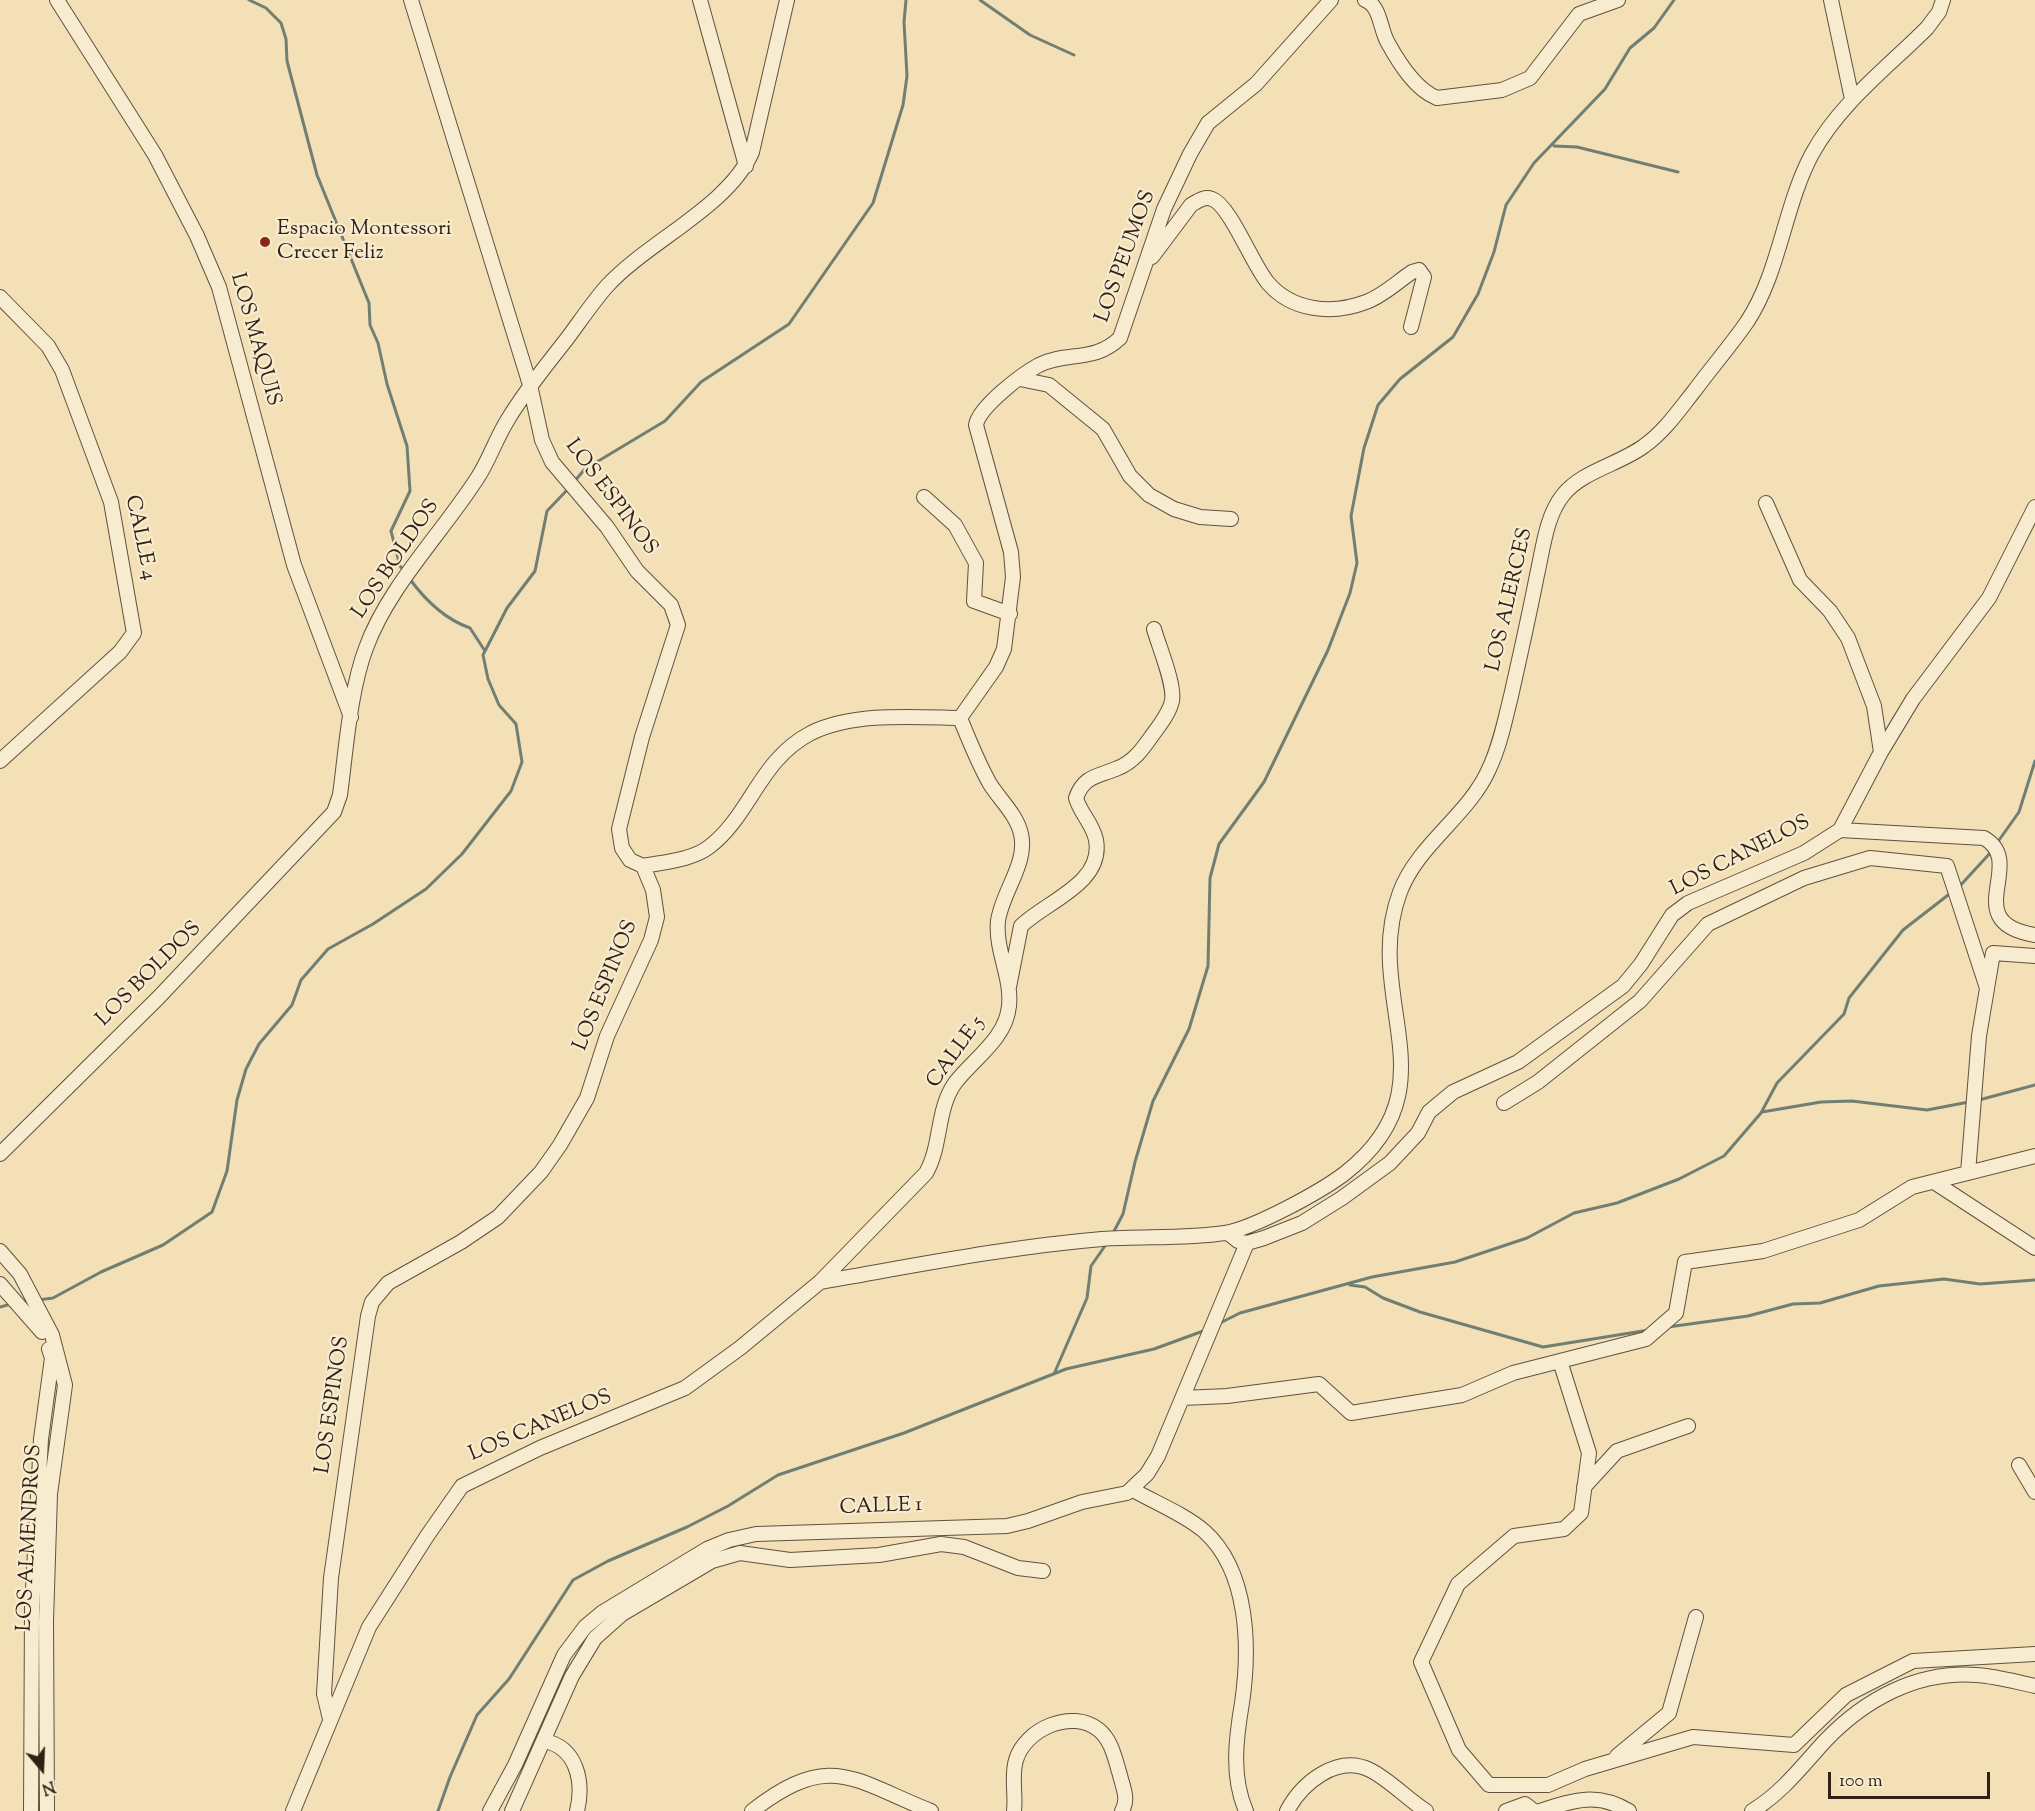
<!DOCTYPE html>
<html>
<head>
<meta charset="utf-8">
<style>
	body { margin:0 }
	#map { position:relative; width:2035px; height:1811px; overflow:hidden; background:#f3e0b7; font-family:"Sorts Mill Goudy",serif }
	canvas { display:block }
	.north { position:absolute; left:12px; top:1739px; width:60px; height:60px; -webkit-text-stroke:4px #f7ebd0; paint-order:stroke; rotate:161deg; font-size:16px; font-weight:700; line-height:24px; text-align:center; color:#312115 }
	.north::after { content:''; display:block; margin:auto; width:21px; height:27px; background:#312115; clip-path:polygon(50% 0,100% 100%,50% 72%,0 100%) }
	.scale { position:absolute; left:1828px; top:1772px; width:162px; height:27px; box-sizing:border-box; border:3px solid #312115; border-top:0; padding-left:8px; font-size:18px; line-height:21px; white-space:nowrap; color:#312115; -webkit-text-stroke:4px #f7ebd0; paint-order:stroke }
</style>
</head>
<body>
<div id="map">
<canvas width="2035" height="1811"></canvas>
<div class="north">N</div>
<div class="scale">100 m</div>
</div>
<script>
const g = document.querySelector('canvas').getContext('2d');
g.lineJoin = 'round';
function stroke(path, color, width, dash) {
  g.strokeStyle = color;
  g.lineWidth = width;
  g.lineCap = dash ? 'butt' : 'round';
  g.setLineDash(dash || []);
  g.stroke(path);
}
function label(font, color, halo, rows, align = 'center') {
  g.font = font + ' "Sorts Mill Goudy",serif';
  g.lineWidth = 4.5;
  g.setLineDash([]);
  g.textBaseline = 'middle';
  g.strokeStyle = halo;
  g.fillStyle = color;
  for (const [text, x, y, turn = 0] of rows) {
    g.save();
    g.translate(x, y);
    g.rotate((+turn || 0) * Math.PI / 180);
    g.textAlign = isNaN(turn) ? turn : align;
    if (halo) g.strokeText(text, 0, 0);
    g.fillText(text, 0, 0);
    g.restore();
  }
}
stroke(new Path2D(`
	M249 0 266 8 281 23 286 39 287 61 317 175 369 303 370 325 378 343 387 384 407 446 410 491 391 531 400 566 405 572
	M980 0 1030 35 1074 55
	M1554 146 1577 147 1678 172
	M573 483 585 469 665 421 701 382 789 324 873 203 903 105 907 76 904 22 906 0
	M409 578C425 600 444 619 470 628L485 651
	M1997 843 2019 812 2035 761
	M1958 888 1992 851
	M1979 1100 2035 1085
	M1762 1112 1821 1102 1852 1101 1927 1110 1969 1102
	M1112 1235 1123 1214 1135 1162 1153 1101 1189 1029 1208 966 1210 878 1219 844 1264 782 1328 650 1350 593 1357 563 1351 516 1364 448 1378 405 1400 379 1453 337 1478 294 1494 252 1506 205 1534 163 1605 89 1630 48 1654 28 1674 0
	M1350 1285 1365 1287 1383 1298 1420 1312 1543 1347 1649 1330
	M38 1300 53 1298 101 1272 163 1245 212 1212 227 1171 237 1100 246 1069 259 1044 292 1005 301 980 328 949 373 924 426 889 462 854 511 791 522 762 516 724 499 705 488 679 483 655 507 608 535 571 547 511 569 488
	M0 1307 11 1304
	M1220 1323 1240 1313 1372 1277 1455 1262 1527 1238 1574 1213 1617 1203 1679 1179 1724 1156 1761 1113 1777 1083 1844 1014 1849 998 1903 930 1952 892
	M1668 1327 1748 1316 1793 1304 1820 1303 1879 1286 1944 1279 1980 1284 2035 1280
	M1054 1374 1087 1298 1091 1266 1107 1243
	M438 1811 450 1777 477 1715 509 1679 573 1580 608 1561 687 1527 728 1506 778 1475 904 1433 1066 1369 1154 1349 1206 1330`), '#717f73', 3);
const minor = new Path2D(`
	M57 0 155 155 197 236 219 287 294 565 351 717
	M700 0 746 166
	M1365 0C1381 6 1380 30 1388 43 1399 63 1415 89 1437 98L1502 90 1530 78 1579 14 1618 0
	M1831 0 1852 99
	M1152 257 1191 205C1198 201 1204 196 1212 199 1230 205 1253 266 1268 283 1292 311 1332 315 1366 302 1383 296 1397 282 1412 272L1419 270 1424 277 1411 327
	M0 297 48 346 62 370 111 502 134 633 120 652 0 761
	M1020 379 1049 385 1103 429 1130 476 1149 495 1174 509 1200 517 1231 519
	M924 497 955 525 976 563 974 601 1010 614
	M1766 503 1800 580 1830 611 1848 638 1874 706 1881 752
	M960 718 996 667 1004 649 1013 577 1011 552 976 425C979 407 1022 374 1039 365 1067 351 1094 363 1120 338L1164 209 1190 154 1208 123 1256 84 1331 0
	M1840 830 1984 838C2028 863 1957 922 2035 935
	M643 866C664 862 692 860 709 847 751 815 759 760 811 733 854 712 914 717 960 718
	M1009 987 1021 926C1047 901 1104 883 1096 840 1093 824 1080 813 1076 798 1084 775 1098 777 1118 768 1133 762 1142 750 1151 737 1159 726 1169 714 1172 701 1175 684 1159 647 1154 629
	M1504 1103 1538 1082 1640 1001 1708 924 1804 878 1870 858 1947 866 1987 988
	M0 1154 158 998 334 812 340 795C346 750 350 690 366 648 388 587 443 532 478 477 489 460 496 439 507 421 524 392 545 367 566 340 579 323 592 303 607 286 647 242 729 206 752 152L787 0
	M1968 1173 1979 1036 1993 953 2035 956
	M1934 1182 2035 1248
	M1228 1233 1238 1241 1247 1243 1264 1238 1302 1223 1342 1198 1390 1163 1418 1133 1429 1112 1453 1092 1518 1062 1623 986 1641 964 1672 915 1688 903 1804 853 1840 830 1881 752 1913 699 1989 598 2035 507
	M0 1251 20 1274 52 1335 65 1385 50 1494 46 1621 47 1811
	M820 1282C913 1266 1007 1247 1102 1239 1142 1236 1185 1239 1225 1233 1254 1228 1320 1192 1344 1174 1457 1087 1360 999 1400 892 1418 844 1469 815 1489 769 1500 746 1505 720 1511 696 1520 656 1529 616 1537 575 1543 549 1546 516 1563 495 1582 471 1620 464 1644 446 1665 431 1679 410 1695 390 1712 367 1731 345 1747 322 1780 272 1784 206 1812 154 1840 103 1887 68 1927 28L1939 12 1943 0
	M0 1284 42 1332
	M1560 1361 1589 1453 1581 1513 1564 1529 1514 1536 1458 1584 1421 1662 1459 1750 1489 1785H1548L1585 1769 1693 1737 1794 1745 1846 1695 1913 1661 2035 1654
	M1183 1398 1227 1396 1319 1384 1351 1413 1462 1395 1513 1373 1646 1339 1676 1313 1685 1262 1763 1251 1859 1220 1912 1187 2035 1156
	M2019 1465 2035 1492
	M1584 1487 1617 1451 1688 1426
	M1133 1490C1156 1503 1184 1514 1204 1531 1249 1571 1250 1648 1242 1703 1236 1738 1231 1777 1246 1811
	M330 1719 324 1694 331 1578 368 1316 372 1302 388 1283 461 1242 498 1217 541 1172 560 1145 587 1098 607 1036 651 940 657 917 653 890 643 866 630 860 622 848 619 829 642 737 678 625 671 605 637 571 607 527 552 462 542 440 530 385 411 0
	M544 1741C577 1747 584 1782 577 1811
	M1617 1756 1669 1713 1696 1617
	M31 1811 32 1608 41 1439 52 1358 49 1349
	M293 1811 369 1627 427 1536 462 1486 540 1448 685 1388 740 1348 820 1282 926 1173C942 1145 936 1110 955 1083 973 1059 1006 1039 1009 1006 1012 977 995 950 998 921 1002 892 1028 863 1021 834 1017 815 1000 800 990 784 978 763 969 740 960 718
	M490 1811 515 1765 564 1655 585 1627 603 1612 707 1549 729 1540 756 1534 1007 1526 1028 1521 1082 1502 1127 1493 1147 1474 1158 1456 1247 1243
	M512 1811 572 1676 595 1638 622 1614 712 1561 740 1553 790 1560 879 1555 941 1544 964 1547 1018 1568 1043 1571
	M752 1811C831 1750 852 1780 931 1811
	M1014 1811C1016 1794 1011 1776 1016 1760 1025 1729 1072 1708 1099 1730 1112 1741 1115 1759 1120 1775 1123 1788 1129 1799 1122 1811
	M1287 1811C1302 1783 1337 1754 1370 1770 1390 1780 1407 1799 1426 1811
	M1506 1811 1525 1804 1534 1811
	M1540 1811C1574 1800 1597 1792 1629 1811
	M1752 1811C1782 1793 1802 1766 1825 1741 1865 1699 1917 1671 1976 1675 1996 1676 2016 1682 2035 1686`);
stroke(minor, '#62513e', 16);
stroke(minor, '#f7ebd0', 14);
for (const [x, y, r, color] of [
	[265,242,6,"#8f2418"]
]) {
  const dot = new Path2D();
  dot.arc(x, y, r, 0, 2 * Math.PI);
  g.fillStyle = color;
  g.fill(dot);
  stroke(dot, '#f7ebd0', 2);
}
label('21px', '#312115', '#f7ebd0', [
	["Espacio Montessori",277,230],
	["Crecer Feliz",277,254]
], 'left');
label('21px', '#312115', '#f7ebd0', [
	["LOS PEUMOS",1127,257,-70],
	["LOS MAQUIS",254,340,74],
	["LOS ESPINOS",610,498,53],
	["CALLE 4",139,538,78],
	["LOS BOLDOS",397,560,-56],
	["LOS ALERCES",1511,600,-77],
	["LOS CANELOS",1741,857,-27],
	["LOS BOLDOS",150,975,-45],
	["LOS ESPINOS",607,986,-68],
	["CALLE 5",957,1053,-54],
	["LOS ESPINOS",334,1405,-82],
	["LOS CANELOS",541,1427,-23],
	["CALLE 1",881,1508,-2],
	["LOS ALMENDROS",31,1538,-87]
]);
</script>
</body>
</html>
